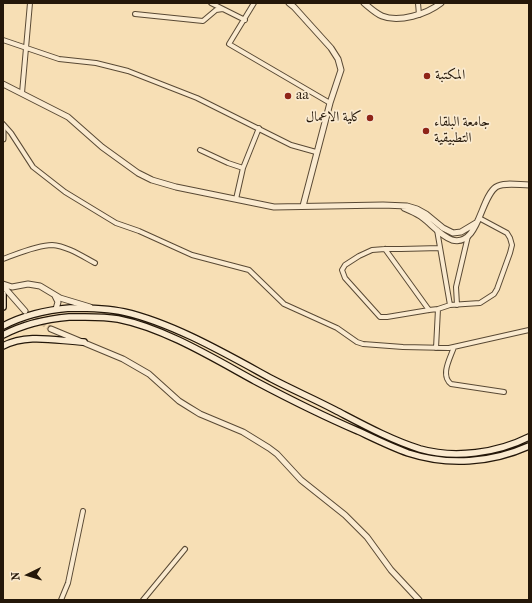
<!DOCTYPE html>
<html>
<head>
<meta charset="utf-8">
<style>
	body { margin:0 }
	#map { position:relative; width:532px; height:603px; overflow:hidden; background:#f7dfb5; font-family:"IM FELL French Canon",serif }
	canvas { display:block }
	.frame { position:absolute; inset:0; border:4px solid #241709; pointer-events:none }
	.north { position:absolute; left:8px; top:555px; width:40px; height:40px; -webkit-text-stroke:3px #faeacf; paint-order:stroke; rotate:265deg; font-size:11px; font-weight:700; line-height:16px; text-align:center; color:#241709 }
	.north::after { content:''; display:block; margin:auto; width:14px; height:18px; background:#241709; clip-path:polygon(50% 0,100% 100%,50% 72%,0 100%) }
</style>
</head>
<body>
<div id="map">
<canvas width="532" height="603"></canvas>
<div class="frame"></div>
<div class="north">N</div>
</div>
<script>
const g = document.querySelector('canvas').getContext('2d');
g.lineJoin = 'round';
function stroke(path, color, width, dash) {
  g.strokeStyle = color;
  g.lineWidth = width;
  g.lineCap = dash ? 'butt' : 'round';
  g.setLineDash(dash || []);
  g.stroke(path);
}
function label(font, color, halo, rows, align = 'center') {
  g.font = font + ' "IM FELL French Canon",Amiri,serif';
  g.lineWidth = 3.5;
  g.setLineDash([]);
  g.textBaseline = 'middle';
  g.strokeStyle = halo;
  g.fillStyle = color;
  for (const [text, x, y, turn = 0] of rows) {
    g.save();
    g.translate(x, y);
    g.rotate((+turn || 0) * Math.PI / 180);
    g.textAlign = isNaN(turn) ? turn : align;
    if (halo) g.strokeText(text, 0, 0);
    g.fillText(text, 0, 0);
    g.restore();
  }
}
stroke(new Path2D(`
	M29 314 51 329`), '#cdb793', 5, [5, 2.5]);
const minor = new Path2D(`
	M211 3 245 20
	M254 3 229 44 330 103
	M418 3 419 15
	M135 14 203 21 216 10 223 9
	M3 40 59 59 96 63 128 71 197 98 291 145 316 152
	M22 93 30 3
	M3 124 11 133 33 167 65 192 116 223 139 231 192 255 249 270 284 304 337 328 357 342 363 344 403 347 449 348 529 330
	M200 150 228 163 243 168
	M236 199 243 168 259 128
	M437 230 450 305
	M385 249 429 310
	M3 259C17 254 37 245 52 245 67 246 82 256 95 263
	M457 305 456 287 468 236
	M438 309 429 310 387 317H380L345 278 342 270 345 265 359 256 372 250 385 249H401L440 248
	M454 347C450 359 440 375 451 384L504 392
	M436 348 438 309 450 305 480 303 494 294 497 289 510 253 512 245 510 238 507 233 479 218
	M61 600 68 583 83 511
	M143 600 185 549`);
const tertiary = new Path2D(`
	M289 3 294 7 331 48 338 59 341 70 330 103 303 206
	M364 3C369 7 375 13 382 16 399 23 427 14 441 3
	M3 84 68 117 102 147 138 173 152 180 176 187 274 207 383 205 407 206 417 209 426 214 443 228 453 233 461 232 476 223
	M3 130V139
	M404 208C410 211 417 213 423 218 432 225 441 236 452 240 479 247 480 198 496 187 504 182 519 185 529 185
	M3 284 12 287 28 284 40 286 60 298 90 307
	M3 286 25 311
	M55 296 58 302 56 309
	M51 329 123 359 149 374 179 401 187 406 200 414 243 432 269 448 277 454 301 480 345 515 367 537 391 570 419 600`);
const secondary = new Path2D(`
	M3 294V307
	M3 326C24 315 46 310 70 308 88 308 106 308 124 312 173 323 228 355 272 379 293 390 314 399 335 410 362 424 391 440 420 449 455 459 497 453 529 437
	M3 335C24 324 46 319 69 317 86 317 102 316 118 319 164 328 213 358 255 381 289 399 323 416 358 431 375 439 391 447 408 453 448 466 491 463 529 446
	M3 346C28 333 57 341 84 342`);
stroke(minor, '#594934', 6);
stroke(tertiary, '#594934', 7);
stroke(secondary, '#241709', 8);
stroke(minor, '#faeacf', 4);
stroke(tertiary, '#faeacf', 5);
stroke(secondary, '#faeacf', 5.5);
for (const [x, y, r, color] of [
	[427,76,4,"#8f2418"],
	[288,96,4,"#8f2418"],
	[370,118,4,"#8f2418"],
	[426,131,4,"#8f2418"]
]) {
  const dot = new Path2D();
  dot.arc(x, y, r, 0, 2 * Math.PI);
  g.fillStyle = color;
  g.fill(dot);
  stroke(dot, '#faeacf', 1.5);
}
label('14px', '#241709', '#faeacf', [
	["المكتبة",435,76],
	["aa",296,96],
	["كلية الاعمال",362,118,"right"],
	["جامعة البلقاء",434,123],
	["التطبيقية",434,139]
], 'left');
</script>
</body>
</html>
